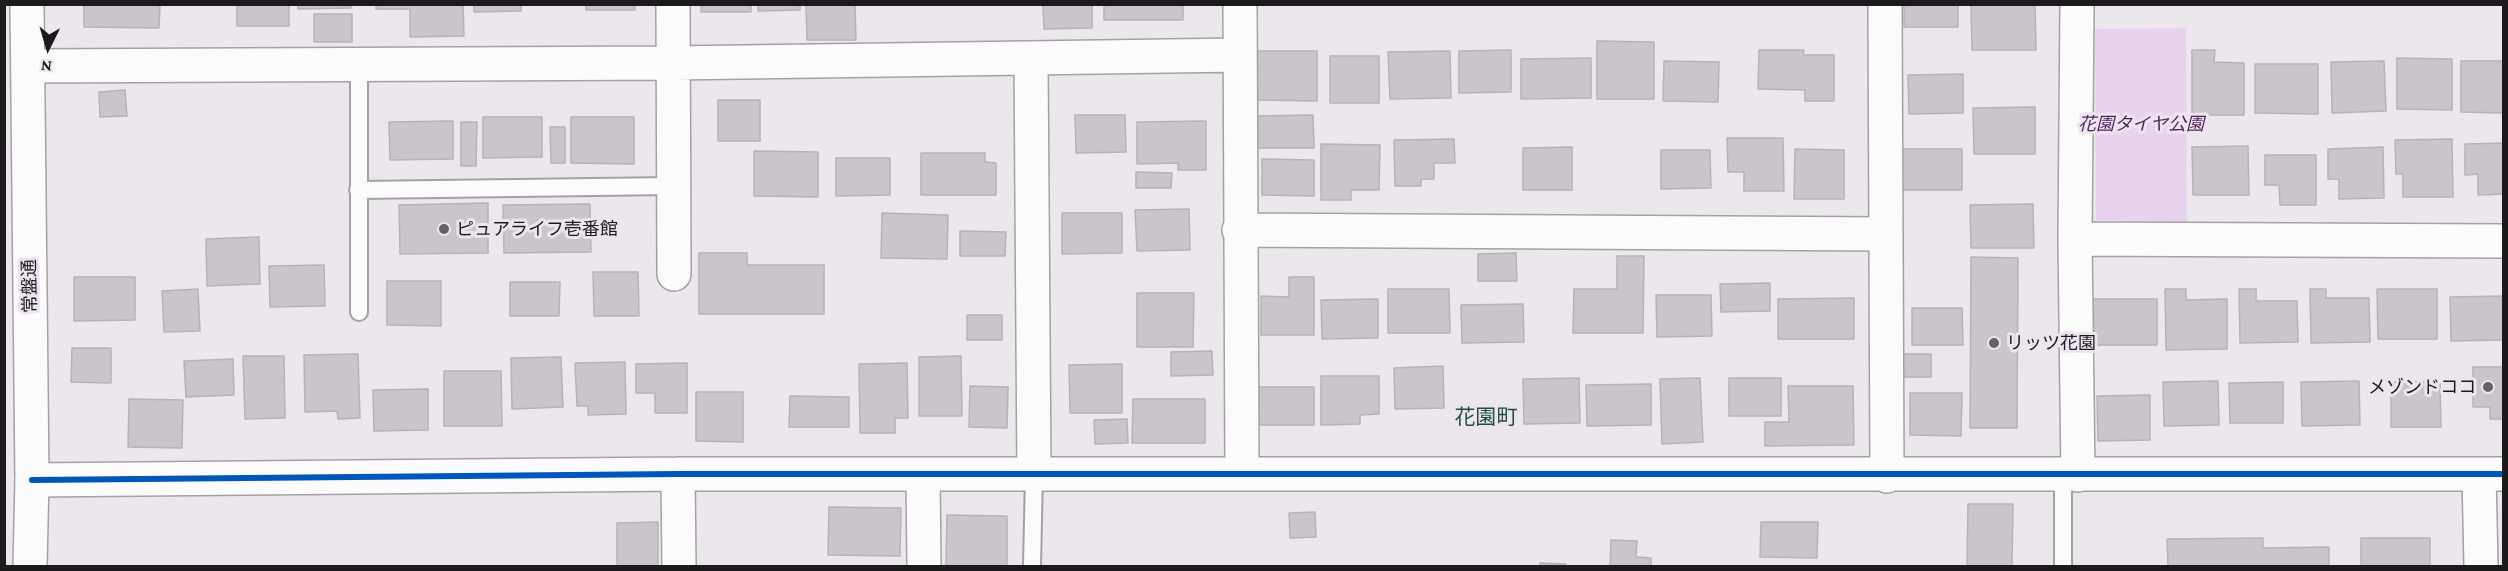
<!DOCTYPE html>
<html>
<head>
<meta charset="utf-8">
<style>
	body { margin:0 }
	#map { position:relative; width:2508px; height:571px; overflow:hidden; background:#ece7ed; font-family:"Crimson Pro",serif }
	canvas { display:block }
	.frame { position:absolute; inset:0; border:6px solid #1d1a1e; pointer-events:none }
	.north { position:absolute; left:18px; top:18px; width:60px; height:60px; -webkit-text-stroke:4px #ede4f0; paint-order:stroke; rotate:185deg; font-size:16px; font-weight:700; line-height:24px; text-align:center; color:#1d1a1e }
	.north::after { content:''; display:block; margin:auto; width:21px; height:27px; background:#1d1a1e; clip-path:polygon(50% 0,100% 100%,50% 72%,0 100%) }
</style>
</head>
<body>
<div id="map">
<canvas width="2508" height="571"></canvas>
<div class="frame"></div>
<div class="north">N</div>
</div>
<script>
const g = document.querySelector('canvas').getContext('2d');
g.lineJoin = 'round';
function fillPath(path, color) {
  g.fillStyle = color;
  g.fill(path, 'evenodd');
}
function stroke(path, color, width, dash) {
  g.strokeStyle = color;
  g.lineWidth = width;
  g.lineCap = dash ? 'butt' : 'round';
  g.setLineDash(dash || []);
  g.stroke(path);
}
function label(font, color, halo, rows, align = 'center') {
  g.font = font + ' "Crimson Pro","Noto Sans JP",serif';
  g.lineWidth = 6;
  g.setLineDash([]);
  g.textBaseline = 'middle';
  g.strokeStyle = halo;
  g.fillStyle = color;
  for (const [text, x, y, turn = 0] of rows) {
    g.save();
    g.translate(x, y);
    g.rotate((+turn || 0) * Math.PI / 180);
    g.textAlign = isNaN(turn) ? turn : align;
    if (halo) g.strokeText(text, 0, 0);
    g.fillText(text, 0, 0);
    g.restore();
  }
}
fillPath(new Path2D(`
	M2186 28 2187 222 2096 220 2095 29Z`), '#e8d3ef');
const building = new Path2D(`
	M84 4H160L159 28 84 27Z
	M237 4H289V26H237Z
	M298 4H351V8L298 9Z
	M376 4H463L464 36 410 37V9H376Z
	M474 4H521V11L474 12Z
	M586 4H635V10H586Z
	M701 4H751V12H701Z
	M758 4H800V10L758 11Z
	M806 4H855L856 40H807Z
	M1043 4H1092V28L1044 29Z
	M1104 4H1183V20H1104Z
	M1904 4H1958V27H1904Z
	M1971 4H2035L2036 50H1972Z
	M314 14H352V42H314Z
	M1597 41 1654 42V99H1597Z
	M1511 50V92L1459 93V51Z
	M1759 50H1804L1803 55H1834V101H1805V90L1758 89Z
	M2192 50H2215L2214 62 2244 63V115H2192Z
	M1254 51H1317V101L1254 100Z
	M1450 51 1451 98 1390 99 1388 52Z
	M1330 56H1379V103H1330Z
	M1591 58V98L1521 99V59Z
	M2397 58 2452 59V110L2397 109Z
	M1664 61 1719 62 1718 102 1663 101Z
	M2384 61 2386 111 2332 113 2331 62Z
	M2461 61H2504V113L2461 112Z
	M2255 64H2318V114L2255 113Z
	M1963 74V113L1909 114 1908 75Z
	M125 90 127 116 100 117 99 92Z
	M718 100H760V141H718Z
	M2035 107V154H1974L1973 108Z
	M1075 115H1125L1126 152 1076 153Z
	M1313 115 1314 148H1253V116Z
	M483 117H542V157L483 158Z
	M571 117H634V164L571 163Z
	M453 121V159L390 160 389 122Z
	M1206 121V170H1178V163L1137 164V122Z
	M461 122H477L476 166H461Z
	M550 127H565V163H551Z
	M1727 138H1783L1784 191H1744V172H1728Z
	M1454 139 1455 163H1434V179H1421V186H1395L1394 140Z
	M2452 139 2453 197H2403V174H2396L2395 140Z
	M2504 143V194L2478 195V174L2465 175V144Z
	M1321 144 1380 145 1379 190H1351V200H1321Z
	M2248 146 2249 195H2193L2192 147Z
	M1572 147V190H1523V148Z
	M2383 147 2384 198 2339 199V179H2328V149Z
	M1795 149 1844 150V199H1794Z
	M1902 149H1962V190H1902Z
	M1661 150H1710L1711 188 1661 189Z
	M754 151 818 152V197L754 196Z
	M921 153H985V162L996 163V195H921Z
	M2265 155H2316V205H2280L2279 185H2265Z
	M836 158H890V195L836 196Z
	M1262 159 1314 160V196L1262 195Z
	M1136 172 1172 173 1171 188H1136Z
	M488 203V253L400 254 399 205Z
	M590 204 591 252 504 253 503 205Z
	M2033 204 2034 248H1971L1970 205Z
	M1189 209 1190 250 1137 251 1135 210Z
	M882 213 948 215 947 259 881 258Z
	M1062 213H1122V253L1062 254Z
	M960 231 1006 232 1005 256H960Z
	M259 237 260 284 207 286 206 239Z
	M699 253H747V265H824V314H699Z
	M1516 253 1517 281H1478V254Z
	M1617 256H1644L1643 333H1573L1574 289H1617Z
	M1971 257 2018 258 2017 428H1970Z
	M324 265 325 306 270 307 269 266Z
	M593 272H638L639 316H594Z
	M74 277H135V320L74 321Z
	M1289 277H1314V335H1261V296L1289 297Z
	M387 281H441V326L387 325Z
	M510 282H560L559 316H510Z
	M1770 283V311L1721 312 1720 284Z
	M198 289 200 331 164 332 162 291Z
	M1388 289H1449L1450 333H1388Z
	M2165 289H2186V300L2227 299V349L2166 350Z
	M2239 289H2256V301H2297L2298 342 2240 343Z
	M2310 289H2326V298H2369L2370 342 2311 343Z
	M2377 289H2437V339H2378Z
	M1137 293H1194L1193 347H1137Z
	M1656 295H1711L1712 336 1657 337Z
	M2504 296V340L2451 341 2450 297Z
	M1854 298V339H1778V299Z
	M1378 299V338L1322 339 1321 300Z
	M2089 299H2157V345H2089Z
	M1523 304 1524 342 1462 343 1461 305Z
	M1912 308H1962L1963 345H1912Z
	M967 315H1002V340H967Z
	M72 348H111V383L71 382Z
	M1212 351 1213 375 1171 376V352Z
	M358 354 360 418 338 419 337 411 305 412 304 355Z
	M1903 354H1931V377H1903Z
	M243 356H284L285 418 245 419Z
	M961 356 962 416H919V357Z
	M561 357 563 407 512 409 511 358Z
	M233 359 234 395 186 397 184 361Z
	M625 362 626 414 588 415V406H577L575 363Z
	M687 363V413H655V393H636V364Z
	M907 363 908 418H895V433H860L859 364Z
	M1122 364V413H1070L1069 365Z
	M1443 366 1444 408 1395 409 1394 368Z
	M2473 367H2504V419H2490V407H2473Z
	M444 371H501L502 426H444Z
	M1321 376H1379V414L1360 415V424L1321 425Z
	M1579 378 1580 423 1524 424 1523 379Z
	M1700 378 1703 442 1662 444 1660 379Z
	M1729 378H1781V416H1729Z
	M2218 381 2219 425 2164 426 2163 382Z
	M2359 381 2360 425 2302 426 2301 382Z
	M2283 382V423H2230L2229 383Z
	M2391 382H2440L2441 427H2391Z
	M1651 384V425L1587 426 1586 385Z
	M970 386 1008 387 1007 428 969 427Z
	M1788 386H1853L1854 445 1765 446V422H1789Z
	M1257 387H1314V425H1257Z
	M428 389V430L374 431 373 390Z
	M696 392H743V442L696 441Z
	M1910 393H1962L1961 436 1910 435Z
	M2150 395V440L2098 441 2097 396Z
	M790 396 849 397V427H789Z
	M129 399 183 400 182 448 128 447Z
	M1133 399H1205V443H1132Z
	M1127 419 1128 443 1095 444 1094 420Z
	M1968 504H2013L2012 566H1967Z
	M829 507 901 508 900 556 828 555Z
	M1315 512 1316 537 1290 538 1289 513Z
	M947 515 1007 516V566H946Z
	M658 522V566H617V523Z
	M1761 522H1818L1817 558 1760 557Z
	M2263 538V548L2329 547V566H2168L2167 539Z
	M2361 538H2430V566H2361Z
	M1611 540 1637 541 1636 557 1651 558V566H1610Z
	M1540 563 1566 564 1565 566H1540Z`);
fillPath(building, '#c9c5ca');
stroke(building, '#b6b2b7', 1.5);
const service = new Path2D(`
	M358 190 673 186
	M359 312V64
	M2063 475V566
	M1032 566 1034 475`);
const minor = new Path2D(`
	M673 4 674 274
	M1240 4 1242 473
	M1885 4 1887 476
	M2077 4 2075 239 2078 475
	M1031 60 1034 475
	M28 66 673 63 1240 55
	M1239 230 1885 234
	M2075 239 2504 241
	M678 474 679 566
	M2479 474 2481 566
	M923 475 924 566
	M32 480 678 474H2504`);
const secondary = new Path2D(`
	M27 4 32 480 30 566`);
stroke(service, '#a4a1a5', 20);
stroke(minor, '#a4a1a5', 36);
stroke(secondary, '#a4a1a5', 36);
stroke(service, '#fcfbfc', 16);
stroke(minor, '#fcfbfc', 33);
stroke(secondary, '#fcfbfc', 33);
stroke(new Path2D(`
	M32 480 678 474H2504`), '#0057b8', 6);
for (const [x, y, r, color] of [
	[444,229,6,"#656266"],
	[1994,343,6,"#656266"],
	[2488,387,6,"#656266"]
]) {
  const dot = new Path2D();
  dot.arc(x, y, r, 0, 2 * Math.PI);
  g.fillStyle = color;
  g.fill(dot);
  stroke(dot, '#ede4f0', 2);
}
label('italic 18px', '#4e1f5c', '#ede4f0', [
	["花園タイヤ公園",2141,124]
]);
label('18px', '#1d1a1e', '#ede4f0', [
	["ピュアライフ壱番館",456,229],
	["リッツ花園",2006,343],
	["メゾンドココ",2476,387,"right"]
], 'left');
label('18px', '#1d1a1e', '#ede4f0', [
	["常盤通",30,286,-91]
]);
label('21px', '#1e5142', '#ede4f0', [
	["花園町",1486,418]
]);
</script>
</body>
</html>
